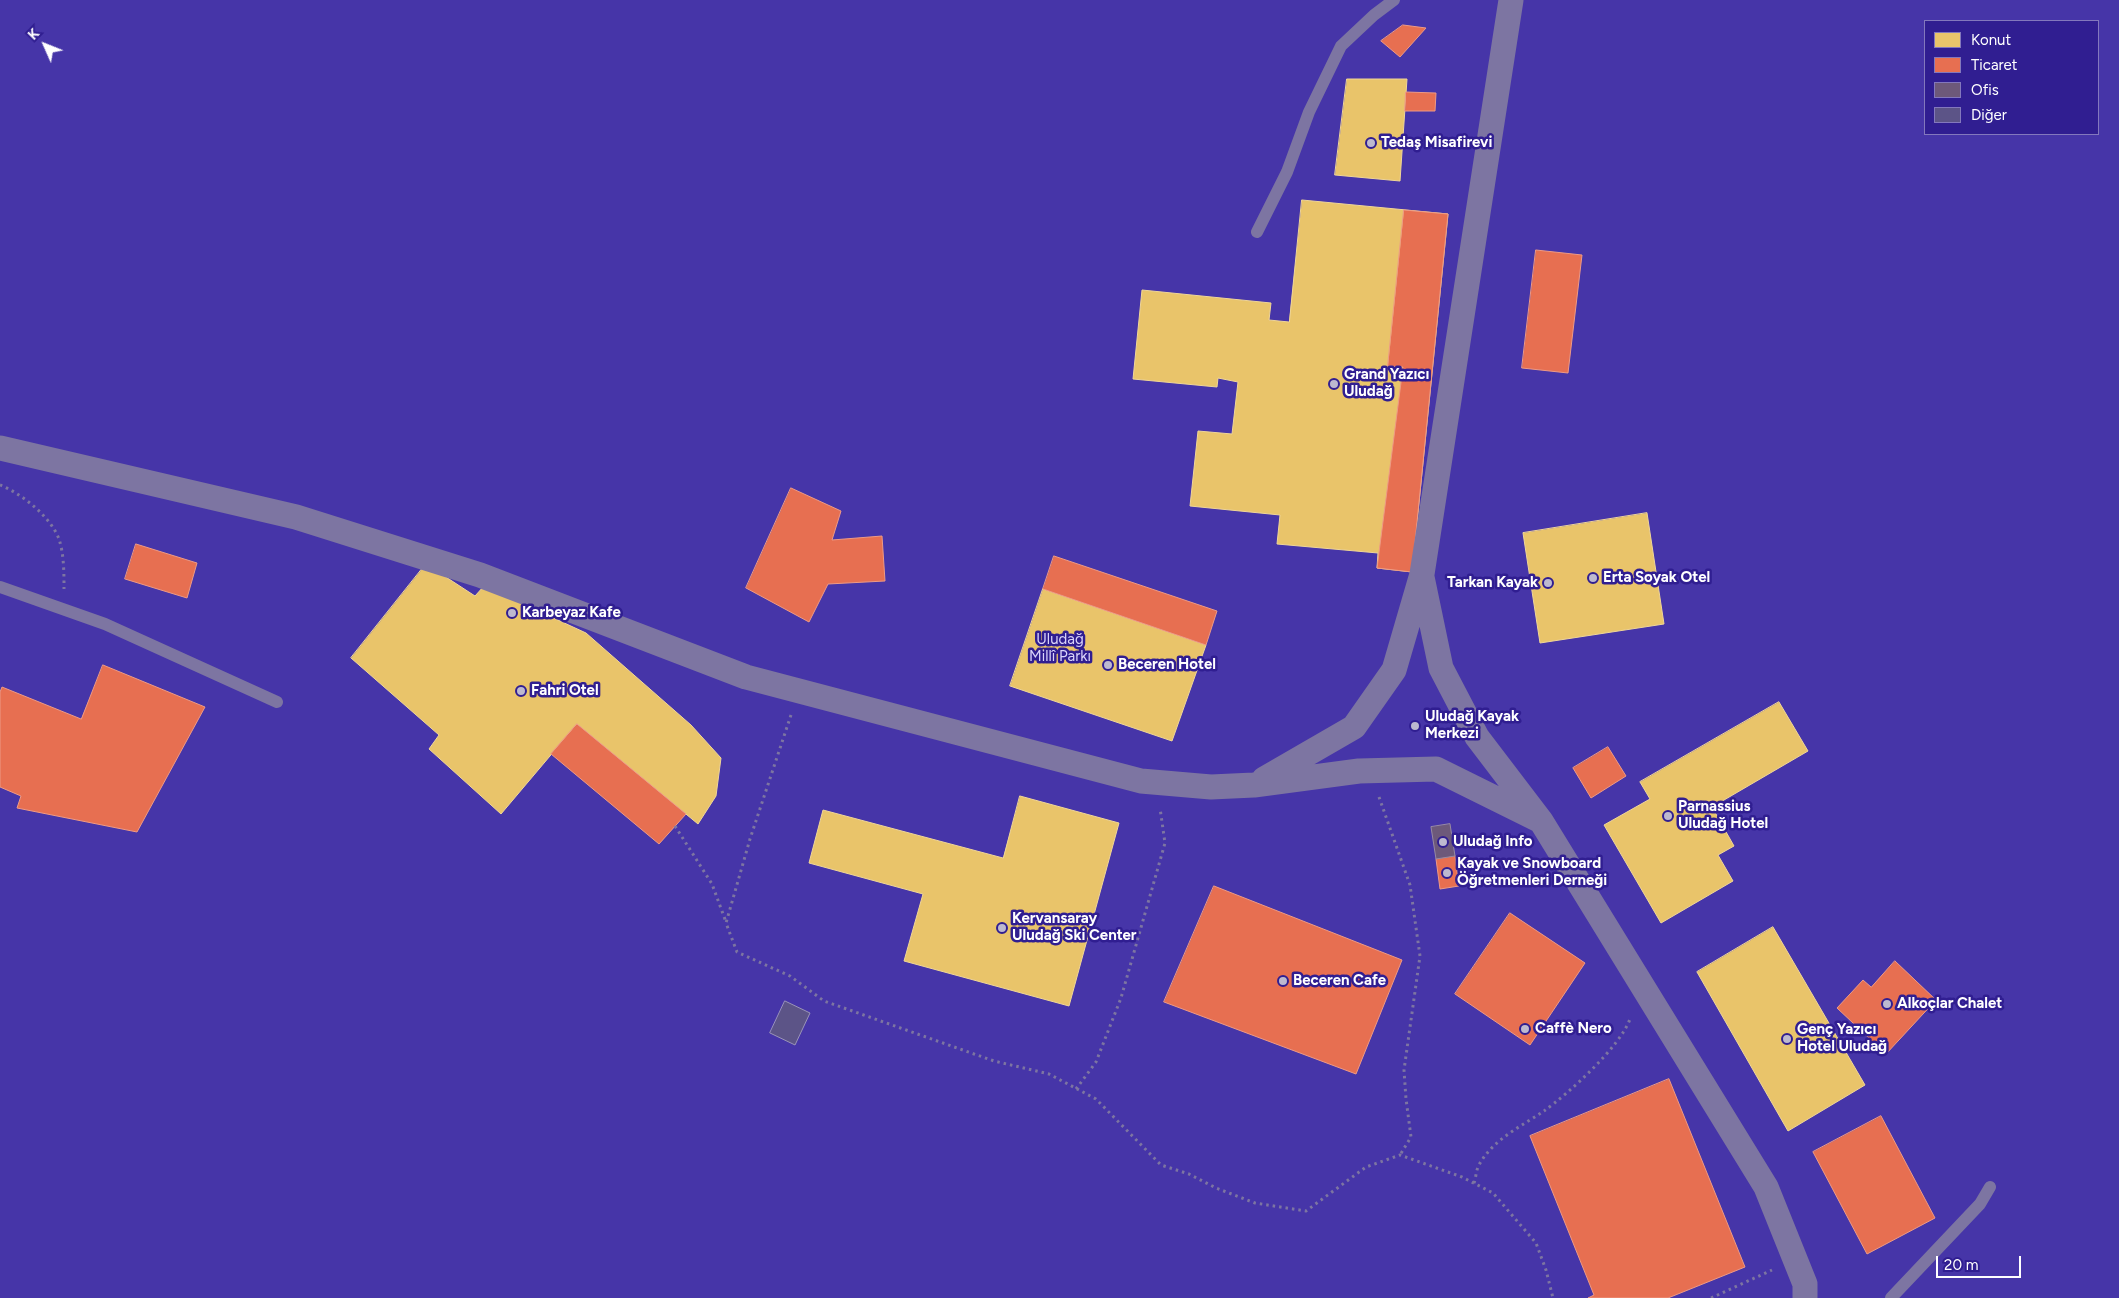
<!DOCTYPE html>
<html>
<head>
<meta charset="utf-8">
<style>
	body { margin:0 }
	#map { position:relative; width:2119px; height:1298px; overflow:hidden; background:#423877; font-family:Figtree,sans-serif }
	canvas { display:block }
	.legend { position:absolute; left:1924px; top:20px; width:175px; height:115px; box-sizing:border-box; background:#301e91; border:1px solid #8378bd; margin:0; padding:6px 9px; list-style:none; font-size:15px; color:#fff }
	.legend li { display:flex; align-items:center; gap:10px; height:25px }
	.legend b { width:25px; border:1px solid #8378bd }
	.north { position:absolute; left:20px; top:20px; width:50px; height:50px; -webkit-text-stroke:4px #301e91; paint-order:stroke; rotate:314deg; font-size:14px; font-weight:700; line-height:20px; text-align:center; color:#fff }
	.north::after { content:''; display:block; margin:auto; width:18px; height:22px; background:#fff; clip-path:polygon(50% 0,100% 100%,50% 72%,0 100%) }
	.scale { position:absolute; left:1936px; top:1256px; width:85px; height:22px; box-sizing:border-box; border:2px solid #fff; border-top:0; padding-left:6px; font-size:15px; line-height:18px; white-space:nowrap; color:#fff; -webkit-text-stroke:4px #301e91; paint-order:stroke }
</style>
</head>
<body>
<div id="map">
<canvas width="2119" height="1298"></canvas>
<ul class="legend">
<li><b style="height:14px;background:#e9c46a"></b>Konut</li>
<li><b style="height:14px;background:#e76f51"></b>Ticaret</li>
<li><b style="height:14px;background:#6d597a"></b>Ofis</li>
<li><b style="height:14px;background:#5c5487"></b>Diğer</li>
</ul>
<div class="north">K</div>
<div class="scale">20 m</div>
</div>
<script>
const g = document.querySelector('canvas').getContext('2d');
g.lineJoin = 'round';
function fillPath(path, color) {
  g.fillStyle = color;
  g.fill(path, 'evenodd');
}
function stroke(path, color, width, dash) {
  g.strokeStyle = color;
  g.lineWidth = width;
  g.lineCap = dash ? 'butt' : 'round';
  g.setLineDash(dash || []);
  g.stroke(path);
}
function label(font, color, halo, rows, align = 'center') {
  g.font = font + ' Figtree,sans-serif';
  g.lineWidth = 5;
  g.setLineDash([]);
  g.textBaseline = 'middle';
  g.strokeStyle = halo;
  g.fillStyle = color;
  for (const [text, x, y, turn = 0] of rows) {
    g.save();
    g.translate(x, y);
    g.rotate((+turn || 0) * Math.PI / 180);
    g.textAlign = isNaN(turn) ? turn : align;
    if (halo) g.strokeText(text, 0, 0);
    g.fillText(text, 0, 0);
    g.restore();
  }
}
fillPath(new Path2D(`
	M0 0H2119V1298H0ZM1925 21H2098V134H1925Z`), '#4635a8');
const homes = new Path2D(`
	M1347 79H1407L1400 181 1335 175Z
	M1302 200 1448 214 1412 572 1377 568 1378 553 1277 544 1280 515 1190 506 1198 431 1232 434 1238 382 1218 378 1217 387 1133 379 1142 290 1271 303 1269 320 1289 322Z
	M1647 513 1664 624 1540 643 1523 533Z
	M426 564 475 596 484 586 586 633 691 725 721 758 716 796 698 824 577 724 501 814 429 749 439 735 351 658Z
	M1043 589 1206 645 1172 741 1010 686Z
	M1779 702 1808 751 1712 807 1734 846 1718 855 1733 881 1661 923 1604 825 1650 799 1640 782Z
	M1020 796 1119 823 1069 1006 904 961 923 894 809 863 823 810 1003 858Z
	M1773 927 1865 1085 1788 1131 1697 972Z`);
fillPath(homes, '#e9c46a');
stroke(homes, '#f0d697', 1);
const shops = new Path2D(`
	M1403 25 1426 28 1400 57 1381 41Z
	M1406 92 1436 93 1435 111H1405Z
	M1404 210 1448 214 1412 572 1377 568 1403 367 1388 366Z
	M1536 250 1582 255 1568 373 1522 368Z
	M791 488 841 511 832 540 882 536 885 581 828 584 809 622 746 588Z
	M136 544 197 563 187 598 125 579Z
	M1054 556 1217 611 1206 645 1043 589Z
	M103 665 205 707 137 832 17 808 21 796 0 787V692L2 687 81 719Z
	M577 724 686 814 659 844 551 754Z
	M1608 747 1626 776 1591 798 1573 768Z
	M1455 856 1459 886 1440 889 1436 859Z
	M1214 886 1402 960 1356 1074 1164 1002Z
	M1510 913 1585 963 1530 1045 1455 994Z
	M1895 961 1936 1000 1886 1054 1837 1008 1863 980 1871 987Z
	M1669 1079 1745 1267 1668 1298H1588L1594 1295 1530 1136Z
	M1881 1116 1935 1218 1867 1254 1813 1152Z`);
fillPath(shops, '#e76f51');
stroke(shops, '#ee9a85', 1);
const offices = new Path2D(`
	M1450 824 1455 856 1436 859 1431 827Z`);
fillPath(offices, '#6d597a');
stroke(offices, '#998ba2', 1);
const building = new Path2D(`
	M785 1001 810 1013 795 1045 770 1033Z`);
fillPath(building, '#5c5487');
stroke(building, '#9a94b8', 1);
stroke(new Path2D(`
	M0 485C22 494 50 516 59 539 64 554 64 573 64 589
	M791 715 750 839 726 923 737 952 790 976 824 1001 994 1061 1049 1074 1096 1099 1161 1165 1189 1174 1216 1188 1255 1203 1306 1211 1366 1167 1400 1155 1462 1177 1493 1193 1536 1243 1546 1270 1553 1298
	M1379 797 1410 885 1420 956 1404 1070 1406 1099 1411 1137 1400 1155
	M675 826 712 884 726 922
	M1076 1089 1096 1062 1121 998 1165 843 1160 808
	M1474 1183C1476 1178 1476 1170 1479 1165 1493 1139 1522 1126 1544 1111 1569 1093 1620 1047 1630 1019
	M1711 1298 1772 1270`), '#7d75a2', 3, [2.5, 4]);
stroke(new Path2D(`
	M1257 232 1287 172 1309 112 1341 46 1374 15 1394 0
	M0 587 105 624 277 702
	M1891 1298 1980 1204 1990 1187`), '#7d75a2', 12);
stroke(new Path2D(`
	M0 448 296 517 480 575 746 677 1141 781 1211 787 1254 785 1359 771 1436 769 1541 821
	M1422 577 1441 668 1477 737 1541 821 1766 1187 1805 1284V1298
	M1264 779 1354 727 1394 670 1422 574 1511 0`), '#7d75a2', 25);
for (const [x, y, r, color] of [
	[1371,143,5,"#bdb9cf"],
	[1334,384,5,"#bdb9cf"],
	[1593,578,5,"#bdb9cf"],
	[1548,583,5,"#bdb9cf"],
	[512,613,5,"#bdb9cf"],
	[1108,665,5,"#bdb9cf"],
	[521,691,5,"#bdb9cf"],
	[1415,726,5,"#bdb9cf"],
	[1668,816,5,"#bdb9cf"],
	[1443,842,5,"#bdb9cf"],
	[1447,873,5,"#bdb9cf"],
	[1002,928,5,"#bdb9cf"],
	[1283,981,5,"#bdb9cf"],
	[1887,1004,5,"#bdb9cf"],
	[1525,1029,5,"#bdb9cf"],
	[1787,1039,5,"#bdb9cf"]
]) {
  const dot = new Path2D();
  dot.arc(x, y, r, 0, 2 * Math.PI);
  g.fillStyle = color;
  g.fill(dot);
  stroke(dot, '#301e91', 2);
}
label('bold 15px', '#fff', '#301e91', [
	["Tedaş Misafirevi",1381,143],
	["Grand Yazıcı",1344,375],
	["Uludağ",1344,392],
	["Erta Soyak Otel",1603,578],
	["Tarkan Kayak",1538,583,"right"],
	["Karbeyaz Kafe",522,613],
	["Beceren Hotel",1118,665],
	["Fahri Otel",531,691],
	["Uludağ Kayak",1425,717],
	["Merkezi",1425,734],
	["Parnassius",1678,807],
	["Uludağ Hotel",1678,824],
	["Uludağ Info",1453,842],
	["Kayak ve Snowboard",1457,864],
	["Öğretmenleri Derneği",1457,881],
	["Kervansaray",1012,919],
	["Uludağ Ski Center",1012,936],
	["Beceren Cafe",1293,981],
	["Alkoçlar Chalet",1897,1004],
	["Caffè Nero",1535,1029],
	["Genç Yazıcı",1797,1030],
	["Hotel Uludağ",1797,1047]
], 'left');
label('15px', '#dad4fa', '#301e91', [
	["Uludağ",1060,640],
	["Millî Parkı",1060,657]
]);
</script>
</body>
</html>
